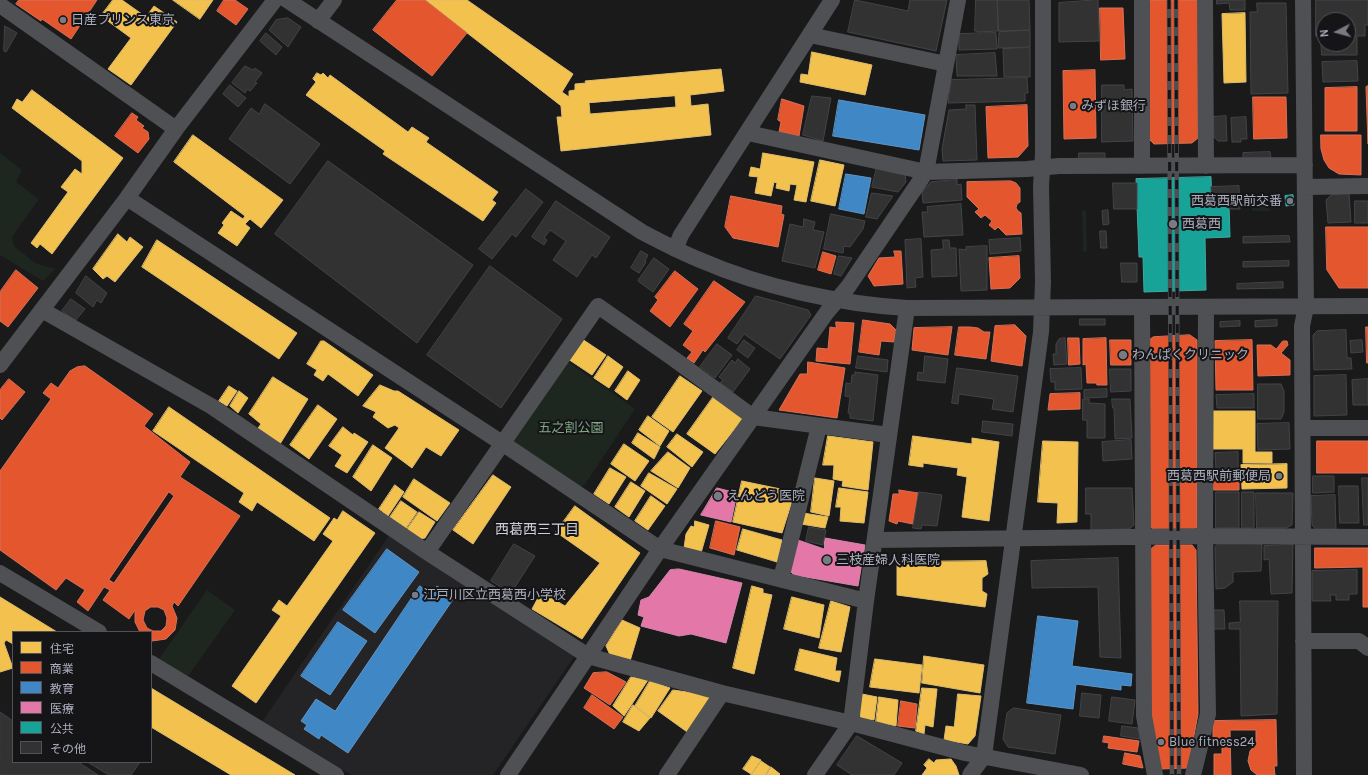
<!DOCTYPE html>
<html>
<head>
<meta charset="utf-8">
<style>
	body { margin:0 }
	#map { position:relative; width:1368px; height:775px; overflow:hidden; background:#1a1a1b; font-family:Karla,"Noto Sans JP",sans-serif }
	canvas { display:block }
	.legend { position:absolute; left:12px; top:631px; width:140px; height:132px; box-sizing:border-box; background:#151417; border:1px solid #515259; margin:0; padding:5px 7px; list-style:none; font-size:12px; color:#abafbd }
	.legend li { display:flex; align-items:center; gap:8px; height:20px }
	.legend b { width:20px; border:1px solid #515259 }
	.north { position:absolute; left:1316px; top:12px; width:40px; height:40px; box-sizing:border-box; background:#151417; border:1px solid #515259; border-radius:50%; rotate:264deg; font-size:11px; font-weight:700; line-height:16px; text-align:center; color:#abafbd }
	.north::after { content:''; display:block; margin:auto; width:14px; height:18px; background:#787b84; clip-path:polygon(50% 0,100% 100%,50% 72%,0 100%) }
</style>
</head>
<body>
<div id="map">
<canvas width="1368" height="775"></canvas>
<ul class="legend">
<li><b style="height:11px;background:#f2c14e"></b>住宅</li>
<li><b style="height:11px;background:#e4572e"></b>商業</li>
<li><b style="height:11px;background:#3f88c5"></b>教育</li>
<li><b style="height:11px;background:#e377a8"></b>医療</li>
<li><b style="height:11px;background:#17a398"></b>公共</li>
<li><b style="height:11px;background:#323233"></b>その他</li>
</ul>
<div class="north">N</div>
</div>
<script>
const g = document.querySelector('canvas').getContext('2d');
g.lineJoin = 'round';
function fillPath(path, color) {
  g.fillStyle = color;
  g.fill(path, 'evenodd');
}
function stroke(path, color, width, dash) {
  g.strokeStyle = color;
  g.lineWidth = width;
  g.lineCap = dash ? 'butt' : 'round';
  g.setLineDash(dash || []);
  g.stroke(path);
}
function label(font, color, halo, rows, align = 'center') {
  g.font = font + ' Karla,"Noto Sans JP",sans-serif';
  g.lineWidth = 4;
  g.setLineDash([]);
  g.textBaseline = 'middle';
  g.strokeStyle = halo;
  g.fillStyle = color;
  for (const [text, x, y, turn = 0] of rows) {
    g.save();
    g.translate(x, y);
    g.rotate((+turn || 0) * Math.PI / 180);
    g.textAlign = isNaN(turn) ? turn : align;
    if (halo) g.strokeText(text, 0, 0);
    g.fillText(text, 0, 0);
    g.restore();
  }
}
fillPath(new Path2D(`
	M390 534 574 657 493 775H352L262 722Z`), '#242427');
fillPath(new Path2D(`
	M0 153 22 170 16 182 39 199 12 237 14 246 35 263 55 269 43 281 0 255Z
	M1267 197H1270L1269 211H1252V203H1267Z
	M1084 210 1086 211 1087 251 1085 252 1083 251 1082 211Z
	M567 361 635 409 584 486 577 487 514 446 512 438Z
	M207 590 235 610 188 676 159 659Z`), '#1e2620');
const homes = new Path2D(`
	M113 0H122L146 17 154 6 177 22 131 85 108 69 131 38 101 16Z
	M173 0H213L200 19Z
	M425 0H467L573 74 562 92 569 97V91L575 90V84L586 83 585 81 721 69 724 91 690 95 691 106 708 104 711 135 561 151 557 117H562L561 106ZM675 96 676 107 590 114 589 103Z
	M1245 13 1246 82 1224 83 1222 14Z
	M812 52 872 65 865 95 800 82 801 74 808 75Z
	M317 73 321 75 323 73 328 78 330 75 408 132 412 127 429 138 426 142 498 192 492 200 496 203 483 221 383 154 385 151 306 95 316 82 313 79Z
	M32 90 123 158 52 254 40 244 37 248 31 243 68 192 61 187 75 169 82 174V161L12 108 17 99 22 102Z
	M193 135 283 200 261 228 250 219 245 224 250 228 237 246 218 233 224 225 222 223 231 211 243 219 245 216 174 162Z
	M763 153 814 162 806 202 794 200 797 185 790 184 789 191 776 188 777 183 774 182 771 196 755 193 758 177 749 176 751 167 760 169Z
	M820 160 844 165 835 206 811 201Z
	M118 234 127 242 130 237 143 247 115 282 107 276 103 279 93 269Z
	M157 240 297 333 279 359 142 267Z
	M582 339 606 355 592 375 568 359Z
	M321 341H324L373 375 358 396 328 374 323 381 314 375 317 370 307 364Z
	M608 356 623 367 609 388 594 378Z
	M628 371 640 380 627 400 615 391Z
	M680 376 702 391 673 432 652 417Z
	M273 377 308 399 280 444 258 428 261 424 249 414Z
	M380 385 394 391H398L459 430 441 456 426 447 412 468 385 448 399 428 395 425 388 428 373 417 376 412 363 406Z
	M229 386 237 391 227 406 219 401Z
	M239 391 248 398 238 413 230 406Z
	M714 396 745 416 715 454 687 434Z
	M318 405 337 419 309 459 290 445Z
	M169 407 330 518 314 541 257 502 252 511 239 502 244 493 153 431Z
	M1213 411H1255V452H1272V463H1243V449H1213Z
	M648 416 669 431 660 446 639 430Z
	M343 427 353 435 354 433 368 442 347 473 335 466 342 455 329 446Z
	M638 433 660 447 654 459 632 443Z
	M677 434 703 452 692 467 667 447Z
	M828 436 873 442 868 490 842 486 843 481 833 479 834 465H823Z
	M913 436 972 444V438L999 442 989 521 962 517 967 477 957 475 958 468 923 463V467L909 465Z
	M1043 441 1078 442 1077 522 1057 523 1058 503 1038 502Z
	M624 444 649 461 635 481 611 464Z
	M373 445 392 458 371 491 353 477Z
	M668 452 690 468 678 488 651 471Z
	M1287 464V488L1242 489 1241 465Z
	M610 468 626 477 609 504 594 494Z
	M649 473 677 489 667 504 641 486Z
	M493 475 511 487 473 544 453 530Z
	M815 478 834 481 829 516 811 512Z
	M414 479 450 503 437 521 403 497Z
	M742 481 795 492 782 533 733 522Z
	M631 482 645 491 629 517 615 507Z
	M395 485 404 492 388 516 379 509Z
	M839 488 868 492 864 523 840 521 841 507H836Z
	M651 496 665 506 648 530 635 521Z
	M401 501 417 512 406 528 390 517Z
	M575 506 640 553 582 639 532 609 539 596 545 594 565 606 600 563 556 532Z
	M343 511 375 533 256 703 232 686 281 616 272 610 279 600 287 606 333 541 323 534 334 518 337 520Z
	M419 512 435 522 425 538 419 539 407 529Z
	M803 513 828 517 825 528 801 524Z
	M695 521 709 525 701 553 684 548 686 534 691 526 694 527Z
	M743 529 782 540 777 562 737 550Z
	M986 561 988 574 982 578V591L987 594 985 607 897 595V562Z
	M752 586 763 589V593L772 595 754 674 733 668Z
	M0 597 57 632H13V644L6 640 4 643 13 668 0 672Z
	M792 597 824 605 819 638 784 629Z
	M831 601 850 607 841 652 819 648Z
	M622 620 640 628 630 661 610 655 606 646Z
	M800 649 837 658 835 671H841L839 682 795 670Z
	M924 656 984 665 980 693 922 683Z
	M875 659 922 665 919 693 870 687Z
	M631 677 648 680 624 716 613 706Z
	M650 681 670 688 651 718 635 706Z
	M151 688 204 720 295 775H231L151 727Z
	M922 688 937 689 933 727 925 725 924 734 916 731Z
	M673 690 715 696 690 734 658 711Z
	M862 694 877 697 874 720 861 718 859 712Z
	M958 694 981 696 975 736 968 744 944 740 946 726 954 727Z
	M879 697 898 700 896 726 876 722Z
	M633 705 650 718 639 731 623 722Z
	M752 756 761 760 751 774 743 769Z
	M929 759 934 763 936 760 951 759 956 766 959 775H922L927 768 924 765Z
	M761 761 770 767 765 775H751Z
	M771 767 780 774 779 775H766Z`);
fillPath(homes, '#f2c14e');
stroke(homes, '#ddbc6f', 1);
const shops = new Path2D(`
	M19 0H97L71 39 42 19 41 21 16 4Z
	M224 0H235L248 9 236 25 217 11Z
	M397 0H425L467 33 432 76 373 30Z
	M1149 0H1198V138L1192 143 1154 144 1149 139Z
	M1100 8H1123L1125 59 1101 60Z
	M1095 70 1096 138 1064 139 1063 71Z
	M1368 86V144L1366 87Z
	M1357 87V131H1325V88Z
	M1253 97H1286L1287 138 1254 139Z
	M782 99 804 106 799 136 779 132 781 122 778 120Z
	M1027 105 1028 146 1018 157 988 158 986 107Z
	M132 113 138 117 136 120 144 126 142 128 148 132 149 139 138 153 115 136Z
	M1321 135H1361V175L1339 174 1329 168 1324 160 1321 149Z
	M1011 181 1016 183 1020 188V202L1017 204 1016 208 1018 211 1021 213 1022 234 1006 235 998 227 995 230 989 225 992 221 985 215 981 218 975 212 979 209 967 197V182Z
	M731 196 782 206 781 214 784 215 778 247 733 238 725 227Z
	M1326 227H1368V288H1339L1327 270Z
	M894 251H901L903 284 874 286 868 276 879 258 895 257Z
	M823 252 836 256 831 274 818 270Z
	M1019 256 1020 278 1010 288 991 289 989 258Z
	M16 270 38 288 8 327 0 321V292Z
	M675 271 698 289 670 327 650 311 658 300 655 297Z
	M714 281 745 302 705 352 703 350 694 363 687 358 692 352 683 345 693 331 684 324Z
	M863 320 890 324 896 330 894 342 881 341 879 355 859 352Z
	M836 322 854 323 850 364 816 361 817 348 828 349 830 327 836 328Z
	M1015 325 1026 336 1022 366 991 361 995 326Z
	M952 327 948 355 912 350 914 328Z
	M959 327H970L978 328 984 332H990L986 359 955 355Z
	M1366 327H1368V363H1367Z
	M1190 335 1197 340V527L1192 531H1154L1150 525 1149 340 1153 337Z
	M1068 338H1079L1080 364 1069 365Z
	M1106 338 1107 385H1097L1096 383H1087L1086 364 1083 365V339Z
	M1110 340H1131V365H1111Z
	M1252 340 1253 390H1216L1215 341Z
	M1283 341H1287L1288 345 1281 353 1290 360V375L1258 376 1257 345H1271L1276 349Z
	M808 362 845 368 837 418 779 410 800 374H807Z
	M85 366 153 414 144 426 190 462 180 477 240 516 178 606 174 602 172 606 177 618 175 630 166 639 152 641 151 632H140L135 622V610L129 619 103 600 110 590 104 587 88 611 77 602 85 590 66 578 56 590 0 550V471L51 399 43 393 51 383 58 388 70 371 77 367ZM169 492 174 496 114 583 109 580ZM151 607H158L164 610 167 618 166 626 161 631H153L147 628 143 620 145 611Z
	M9 379 25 392 2 420 0 418V390Z
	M1080 393V409L1048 410 1050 394Z
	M1317 441H1368V473H1317Z
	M1213 473H1239V490H1214Z
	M899 490 918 493 913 524 898 521 897 524 889 521 893 494H899Z
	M716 521 740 527 734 555 710 548Z
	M1156 545H1192L1196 550 1198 714 1188 768 1161 769 1151 717 1150 550Z
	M1315 548H1368V607H1363V567L1315 568Z
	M607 672 626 682 610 705 584 688 593 673Z
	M592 695 623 717 614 729 584 708Z
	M901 701 917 704 915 728 898 726Z
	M1276 720 1277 766H1274L1275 775H1257L1251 770 1248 761 1250 751 1256 744V730H1230L1231 775H1214V754H1222V742H1213V721Z
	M1104 736 1139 741 1137 752 1108 748 1109 743 1103 742Z
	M1125 753 1140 756 1143 768 1123 764Z`);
fillPath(shops, '#e4572e');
stroke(shops, '#d37159', 1);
const schools = new Path2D(`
	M839 100 925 115 919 150 833 136Z
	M846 174 871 178 864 214 839 209Z
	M387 549 419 572 375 633 343 610Z
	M420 586 431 595 437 586 454 598 348 753 321 735 319 739 304 729 307 725 301 721 316 699 335 711Z
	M1038 616 1078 621 1072 666 1132 674 1131 686 1121 685V690L1076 684 1073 709 1027 703Z
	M338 622 367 641 330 695 301 676Z`);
fillPath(schools, '#3f88c5');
stroke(schools, '#5f94c3', 1);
const health = new Path2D(`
	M717 488 737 493 731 522 701 515Z
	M825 538 865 545 858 586 794 575 790 571 795 539 824 549Z
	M679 569 742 583 726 643 691 634 679 636 641 626 644 617 638 615 641 600 649 597 670 570Z`);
fillPath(health, '#e377a8');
stroke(health, '#d288ae', 1);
const public = new Path2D(`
	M1211 177 1212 206 1229 205 1230 237 1205 238 1206 290 1144 292 1143 257H1139L1136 179Z
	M1293 195 1294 205 1286 206 1285 196Z`);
fillPath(public, '#17a398');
stroke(public, '#43a7a3', 1);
const building = new Path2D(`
	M855 0 908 11 910 0H947L936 51 848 32Z
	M976 0H997L998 31 978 32 975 31Z
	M998 0H1029L1030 30 999 31Z
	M1098 0 1099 41 1059 42V3Z
	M1217 0H1245V10H1230L1229 3 1217 4Z
	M1316 0H1368V25H1365V36H1348V20H1324V36H1316Z
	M1257 3H1286L1288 93 1251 94 1250 12H1257Z
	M288 18 301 27 288 47 269 30 276 20Z
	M5 26 17 33 6 52 4 51Z
	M1030 31V47L998 48 999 32Z
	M266 33 282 47 276 55 260 41Z
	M996 33 997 49 959 50V34Z
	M1321 37H1324V44H1348V37H1357V55H1322Z
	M1030 48V77H1004L1003 49Z
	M995 53 997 76H957L956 55Z
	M1357 61 1358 81 1323 82 1322 62Z
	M245 66 253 70 255 68 262 73 255 82 257 83 250 91 247 89 245 93 232 83Z
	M1027 78 1028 93H1025V101L948 103 951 80Z
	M230 85 246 98 238 107 223 94Z
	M1102 85H1124V90L1132 89 1133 141 1102 142Z
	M812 96 831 98 823 141 803 135Z
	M265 104 320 144 290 184 229 139 251 108 259 114Z
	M966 105H975L977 160 943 161 942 149 949 110 966 109Z
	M1226 116 1227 141H1218L1214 137 1213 117Z
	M1246 117 1247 139H1241V142H1232L1231 118Z
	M1270 152 1271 158 1243 159V153Z
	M1079 153H1105V159H1079Z
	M328 161 473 265 417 343 275 234Z
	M877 167 905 173 906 182 898 192 872 187Z
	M957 180V185L961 184 962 200 923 203 922 192 931 182Z
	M1113 183H1137V209H1114Z
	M1239 186 1240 209H1229V205L1212 206 1211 187Z
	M526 189 543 202 516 237 512 234 492 259 479 249Z
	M872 193 893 196 877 219 866 217Z
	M1349 194 1351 222 1328 223 1326 200 1331 195Z
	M1252 197H1267V203H1252Z
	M556 201 610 237 596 258 592 255 577 277 553 260 566 241 550 230 544 238 547 240 544 245 532 237Z
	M1355 201H1368V223H1355Z
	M961 204 963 235 924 237 922 212H928L927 207Z
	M1108 210 1109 224 1103 225 1102 211Z
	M831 214 865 221 863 229 850 247 844 246 843 253 824 249Z
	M804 219 815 222 813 230 824 232 815 268 782 261 790 224 803 227Z
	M1100 231H1106L1107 248H1101Z
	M1289 236 1290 242 1243 243V237Z
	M1020 238 1021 251 990 254 989 240Z
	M921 239 923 277 915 278 916 287 907 288 905 240Z
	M943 240H949L950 248H956L957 276 932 277 931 250 943 249Z
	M987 246V290L961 291 959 249 966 250V247Z
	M641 251 648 255 645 261 646 262 639 273 631 268Z
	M839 256 852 258 841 276 834 274Z
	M654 258 669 269 653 292 638 281Z
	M1289 261V266L1243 267V262Z
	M1121 263H1137V282H1122Z
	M490 266 562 319 501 408 427 355Z
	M86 276 107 293 101 303 97 300 93 307 76 293Z
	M1283 282V288L1237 289V284Z
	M756 296 808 310 811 315 780 359 744 334 737 344 728 338Z
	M71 299 85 309 75 321 62 311Z
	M1080 319H1105V325H1080Z
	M1277 320V326L1255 327V321Z
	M1240 321V326L1220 327V322Z
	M1346 330 1347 358H1351L1352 369 1314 370 1313 335 1317 331Z
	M1065 338 1067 364 1054 365 1053 354H1056V344L1059 339Z
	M744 340 755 348 748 358 737 350Z
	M1362 340 1363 352 1351 353 1350 341Z
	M717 344 732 355 715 378 700 367Z
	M858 356 888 360 887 372 856 368Z
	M925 356 948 359 945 383 917 380 918 372 923 373Z
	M738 359 750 369 733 392 720 383 723 380 719 377 732 360 735 363Z
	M957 368 1018 376 1013 412 992 409 994 399 959 394 958 404 952 403Z
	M1081 368 1082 389 1055 390V382H1051L1050 369Z
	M1110 369H1131V391L1111 392Z
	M855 372 878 375 873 421 850 418V413H848L850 397 845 396 846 383 851 384 852 375H855Z
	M1346 375 1347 415 1314 416V376Z
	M1368 379V405H1353L1352 380Z
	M1258 384H1281L1284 391V412L1281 419H1258Z
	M1107 389V397L1084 398V390Z
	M1254 394V408H1217L1216 395Z
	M1083 399H1089V403L1105 404V438H1087V420H1083Z
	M1112 399H1130L1132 438 1115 439 1114 408H1113Z
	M983 421 1013 424 1012 436 982 432Z
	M1289 423 1290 449 1258 450 1257 424Z
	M1131 440 1132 459 1103 461 1102 442Z
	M1238 452V470L1216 471 1215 453Z
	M1313 476H1334V492L1313 493Z
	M1362 478H1368V525H1364Z
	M1339 486H1358L1359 523H1340Z
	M1086 488H1132L1134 525 1129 529 1091 530V514H1086Z
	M919 492 942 495 937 526 922 525 921 529 913 528Z
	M1216 492H1239V528H1216Z
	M1242 492H1254V528H1242Z
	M1256 493H1293L1292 525 1286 528H1257Z
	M1335 495 1336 529 1317 530 1312 525 1311 496Z
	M809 527 826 530 823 545 806 541Z
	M1219 543 1262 544 1261 571 1233 572V582L1225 588 1216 589 1215 547Z
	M514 544 535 556 511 593 491 581Z
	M1293 545 1292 593 1271 594 1269 559 1264 560V546Z
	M1118 558 1121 658 1100 657 1098 587 1032 588 1031 561Z
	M1357 570V594H1349V600H1336V595H1330L1331 601H1312V571Z
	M1240 601H1278L1277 714 1241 716 1240 629H1229V623L1240 622Z
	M1214 610H1224L1225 629H1214Z
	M1082 693 1101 695 1099 718 1080 716Z
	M1112 697 1135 700 1132 724 1109 721Z
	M1014 708 1061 715 1055 754 1008 747 1003 739 1007 713Z
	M0 712 13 721V762H78L98 775H0Z
	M1122 726 1138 728 1140 739 1121 736Z
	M857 736 902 763 894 775H852L837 765Z
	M88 762H140L131 775H109Z`);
fillPath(building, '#323233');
stroke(building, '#434447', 1);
stroke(new Path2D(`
	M287 0 642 232C661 242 680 252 700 260 762 287 839 304 907 308L1368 306
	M1142 0V166
	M1205 0 1206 166
	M1303 0 1306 307 1302 326 1304 775
	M0 5 176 129
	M318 21 334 0
	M810 35 946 64
	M748 133 926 172 1027 169 1059 166 1305 165
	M1305 187 1368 186
	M127 198 502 443 660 549 866 601
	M675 249 681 235 832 0
	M1142 307 1144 716 1155 775
	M42 310 211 406 427 552 588 656 722 693 851 723 965 753 1081 775
	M0 365 127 198 176 129 275 0
	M1303 428H1368
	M875 540 1205 536 1368 537
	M427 552 598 306 674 359 753 417 889 435
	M0 573 99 632
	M781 579 819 426
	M1303 641H1359L1368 648
	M151 663 336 775
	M508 775 660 549 827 312 848 287 926 172 958 0
	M667 775 722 693
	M815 775 851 723 866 601 907 308
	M970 775 984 756 1041 332 1043 282 1041 186 1043 153V0
	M1193 775 1208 714 1205 536 1206 307`), '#4f5054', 16);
const rail = new Path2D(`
	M1169 0 1172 775
	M1176 0 1179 775`);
stroke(rail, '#4f5053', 4.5);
stroke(rail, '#151417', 3, [9]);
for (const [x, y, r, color] of [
	[63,20,4,"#787b84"],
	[1073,106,4,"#787b84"],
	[1290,201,4,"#787b84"],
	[1173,224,5,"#787b84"],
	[1123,355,5,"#787b84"],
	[1279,476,4,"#787b84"],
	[718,496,5,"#787b84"],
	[827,560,5,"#787b84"],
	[415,595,4,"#787b84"],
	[1161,742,4,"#787b84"]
]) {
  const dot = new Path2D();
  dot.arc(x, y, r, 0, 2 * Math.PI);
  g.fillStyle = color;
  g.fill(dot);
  stroke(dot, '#151417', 1.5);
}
label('13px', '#abafbd', '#151417', [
	["日産プリンス東京",71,20],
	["みずほ銀行",1081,106],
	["西葛西駅前交番",1282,201,"right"],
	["西葛西",1182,224],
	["わんぱくクリニック",1132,355],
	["西葛西駅前郵便局",1271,476,"right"],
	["えんどう医院",727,496],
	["三枝産婦人科医院",836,560],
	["江戸川区立西葛西小学校",423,595],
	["Blue fitness24",1169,742]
], 'left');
label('13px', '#80a985', '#151417', [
	["五之割公園",571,428]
]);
label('14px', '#cccfd8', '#151417', [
	["西葛西三丁目",537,530]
]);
</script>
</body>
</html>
